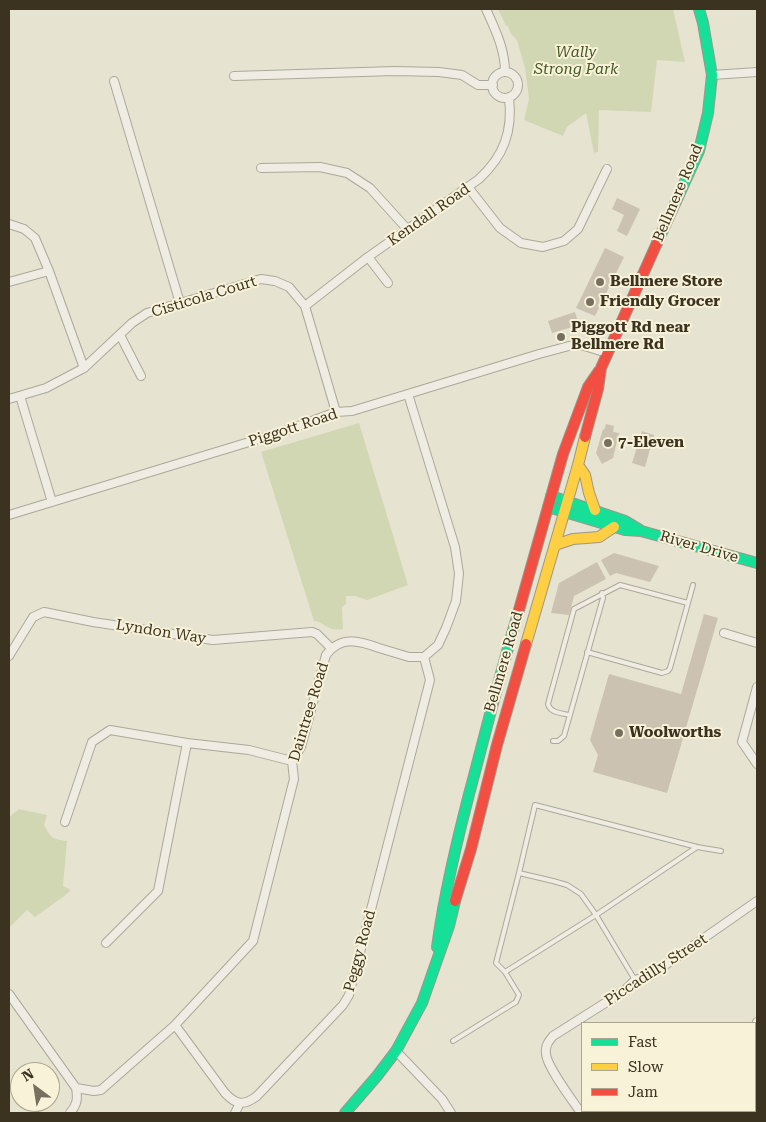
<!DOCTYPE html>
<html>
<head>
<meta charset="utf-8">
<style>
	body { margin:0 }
	#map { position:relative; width:766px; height:1122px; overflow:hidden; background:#e7e3d1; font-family:"Roboto Serif",serif }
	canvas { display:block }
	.frame { position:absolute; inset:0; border:10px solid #3c3220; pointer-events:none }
	.legend { position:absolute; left:581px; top:1022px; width:175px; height:90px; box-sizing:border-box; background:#f7f2d8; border:1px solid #aca58e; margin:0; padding:6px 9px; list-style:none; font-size:15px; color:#3c3220 }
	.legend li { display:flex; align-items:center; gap:10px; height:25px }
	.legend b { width:25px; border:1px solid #aca58e }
	.north { position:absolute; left:10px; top:1062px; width:50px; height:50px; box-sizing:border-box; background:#f7f2d8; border:1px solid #aca58e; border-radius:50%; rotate:329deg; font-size:14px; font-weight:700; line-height:20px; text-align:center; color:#3c3220 }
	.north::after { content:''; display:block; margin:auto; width:18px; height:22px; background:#78705e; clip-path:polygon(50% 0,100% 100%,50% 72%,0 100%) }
</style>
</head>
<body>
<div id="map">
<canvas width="766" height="1122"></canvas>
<div class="frame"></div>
<ul class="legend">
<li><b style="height:6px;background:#16e098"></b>Fast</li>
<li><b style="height:6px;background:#ffcf43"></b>Slow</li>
<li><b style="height:6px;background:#f24e42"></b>Jam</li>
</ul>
<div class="north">N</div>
</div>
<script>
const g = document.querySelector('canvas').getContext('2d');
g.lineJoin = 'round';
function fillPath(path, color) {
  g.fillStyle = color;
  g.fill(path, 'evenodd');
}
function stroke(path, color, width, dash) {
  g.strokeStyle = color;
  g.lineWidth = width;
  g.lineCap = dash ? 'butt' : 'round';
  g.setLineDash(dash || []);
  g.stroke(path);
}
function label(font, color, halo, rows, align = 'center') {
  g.font = font + ' "Roboto Serif",serif';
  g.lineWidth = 4;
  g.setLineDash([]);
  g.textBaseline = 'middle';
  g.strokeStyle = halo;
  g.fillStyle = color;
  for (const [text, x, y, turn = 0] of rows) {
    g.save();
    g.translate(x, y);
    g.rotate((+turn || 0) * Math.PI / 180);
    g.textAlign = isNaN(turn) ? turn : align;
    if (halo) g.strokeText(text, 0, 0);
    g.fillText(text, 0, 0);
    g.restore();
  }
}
fillPath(new Path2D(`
	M498 9H673L685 62 657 60 651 112 599 110 598 152 594 153 586 113 567 127 563 136 524 120 529 99 525 68 517 40 511 34 508 26H506Z
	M359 423 408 585 367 600 355 596H346V604L342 607 343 629C327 632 327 623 314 621L261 452Z
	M19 809 47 815 44 825C51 838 52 839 67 841L63 886 71 890 63 897 35 917 27 910 9 928V817Z`), '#d2d7b3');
fillPath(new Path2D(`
	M617 198 640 209 627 236 617 231 624 215 612 209Z
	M605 248 624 257 595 316 576 308Z
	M575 312 579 325 552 333 548 321Z
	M606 424 614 426 613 432 619 433 613 458 602 464 596 453 603 429 604 430Z
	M642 431 654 435 645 467 632 463Z
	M614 553 659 566 650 582 616 573 610 576 601 560Z
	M597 562 606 579 574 596 569 615 551 613 559 583Z
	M704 614 718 618 667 793 593 772 598 755 590 740 609 674 681 694Z`), '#cbc2b1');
const lane = new Path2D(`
	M587 652 662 673 668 671 670 668 693 585
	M569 715C562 713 550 713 548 704L574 609 620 585 688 603
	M553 741H558L564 736 603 598 602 593
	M505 972 496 963 519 873
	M635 980 596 915 581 894 567 885 553 881 519 873 535 805 697 847 721 851
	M453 1041 516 1002 519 995 505 972 596 915 697 847`);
const street = new Path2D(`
	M486 9C495 29 505 49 505 72
	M492 85a13 13 0 1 1 26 0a13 13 0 1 1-26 0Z
	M712 75 757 72
	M234 76 394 71 439 72 462 75 478 85H493
	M114 81 180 303
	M261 168 320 167 347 173 370 188 408 230
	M468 187 500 228 521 243 543 247 564 241 578 229 607 169
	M9 224 24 229 35 238 49 271 84 368
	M368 257 388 283
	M9 282 49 271
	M305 306 368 257 479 179C504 156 513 131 509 97
	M120 335 141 376
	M20 396 52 502
	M9 399 46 388 84 368 132 323 147 313 261 279 275 281 289 287 305 306 336 412
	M9 515 282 432 336 412 352 411 539 354 569 346 581 345 607 353
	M724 633 757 643
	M9 656 33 617 44 612 93 622 213 640 312 632 317 634 331 648
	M757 687 742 742 757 764
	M65 822 92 742 110 730 187 743 249 750 292 761
	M106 943 158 891 187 743
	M9 994 76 1088C78 1099 77 1105 70 1113
	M175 1025 225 1093C236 1105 244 1106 257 1096L343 1005 349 995 430 680 424 657
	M755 1027 757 1022
	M396 1051 442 1099 451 1113
	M76 1088 94 1091 101 1090 175 1025 253 941 294 779 292 761 301 747 326 655C341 635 359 641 379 648 389 651 399 654 409 657H424L438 645 446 628 456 601 459 574 455 547 408 394
	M235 1113 240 1103
	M581 1113C573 1101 547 1067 546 1054 545 1046 548 1042 553 1036L624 991 635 980 651 975 757 901
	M625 1113 629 1111`);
const fast = new Path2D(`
	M657 243 699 151 708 113 712 75 703 23 699 9
	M551 496 625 521 640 530
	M548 507 625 530 641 531 757 563
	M437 947C445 887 460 827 476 768 489 718 502 667 517 617
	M345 1113 377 1076 396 1051 422 1003 449 926 455 901`);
const slow = new Path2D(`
	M578 465 585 475 589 493 595 510
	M555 545 573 539 599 537 614 527
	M526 644 578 465 585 437`);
const jam = new Path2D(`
	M585 437 598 389 601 368 657 243
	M517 617 563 454 588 387 599 371
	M455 901 471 849 497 745 526 644`);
stroke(lane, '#aca899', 6);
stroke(street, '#aca899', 10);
stroke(fast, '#9c9789', 12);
stroke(slow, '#9c9789', 12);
stroke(jam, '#9c9789', 12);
stroke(lane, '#efece3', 4);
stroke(street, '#efece3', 8);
stroke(fast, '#16e098', 10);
stroke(slow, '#ffcf43', 10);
stroke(jam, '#f24e42', 10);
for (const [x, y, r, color] of [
	[600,282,5,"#78705e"],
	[590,302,5,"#78705e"],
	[561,337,5,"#78705e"],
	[608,443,5,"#78705e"],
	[619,733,5,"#78705e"]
]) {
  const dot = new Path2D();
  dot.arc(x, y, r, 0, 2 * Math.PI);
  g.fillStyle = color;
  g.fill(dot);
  stroke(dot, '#f7f2d8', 2);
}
label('italic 15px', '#455926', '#f7f2d8', [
	["Wally",576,53],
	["Strong Park",576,70]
]);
label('15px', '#3c3220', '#f7f2d8', [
	["Bellmere Road",678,193,-67],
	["Kendall Road",429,215,-35],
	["Cisticola Court",204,297,-17],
	["Piggott Road",293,428,-18],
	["River Drive",699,547,16],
	["Lyndon Way",161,632,9],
	["Bellmere Road",504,662,-74],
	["Daintree Road",309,712,-73],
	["Peggy Road",360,951,-75],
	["Piccadilly Street",656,970,-33]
]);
label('bold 15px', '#3c3220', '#f7f2d8', [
	["Bellmere Store",610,282],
	["Friendly Grocer",600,302],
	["Piggott Rd near",571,328],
	["Bellmere Rd",571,345],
	["7-Eleven",618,443],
	["Woolworths",629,733]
], 'left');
</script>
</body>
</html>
